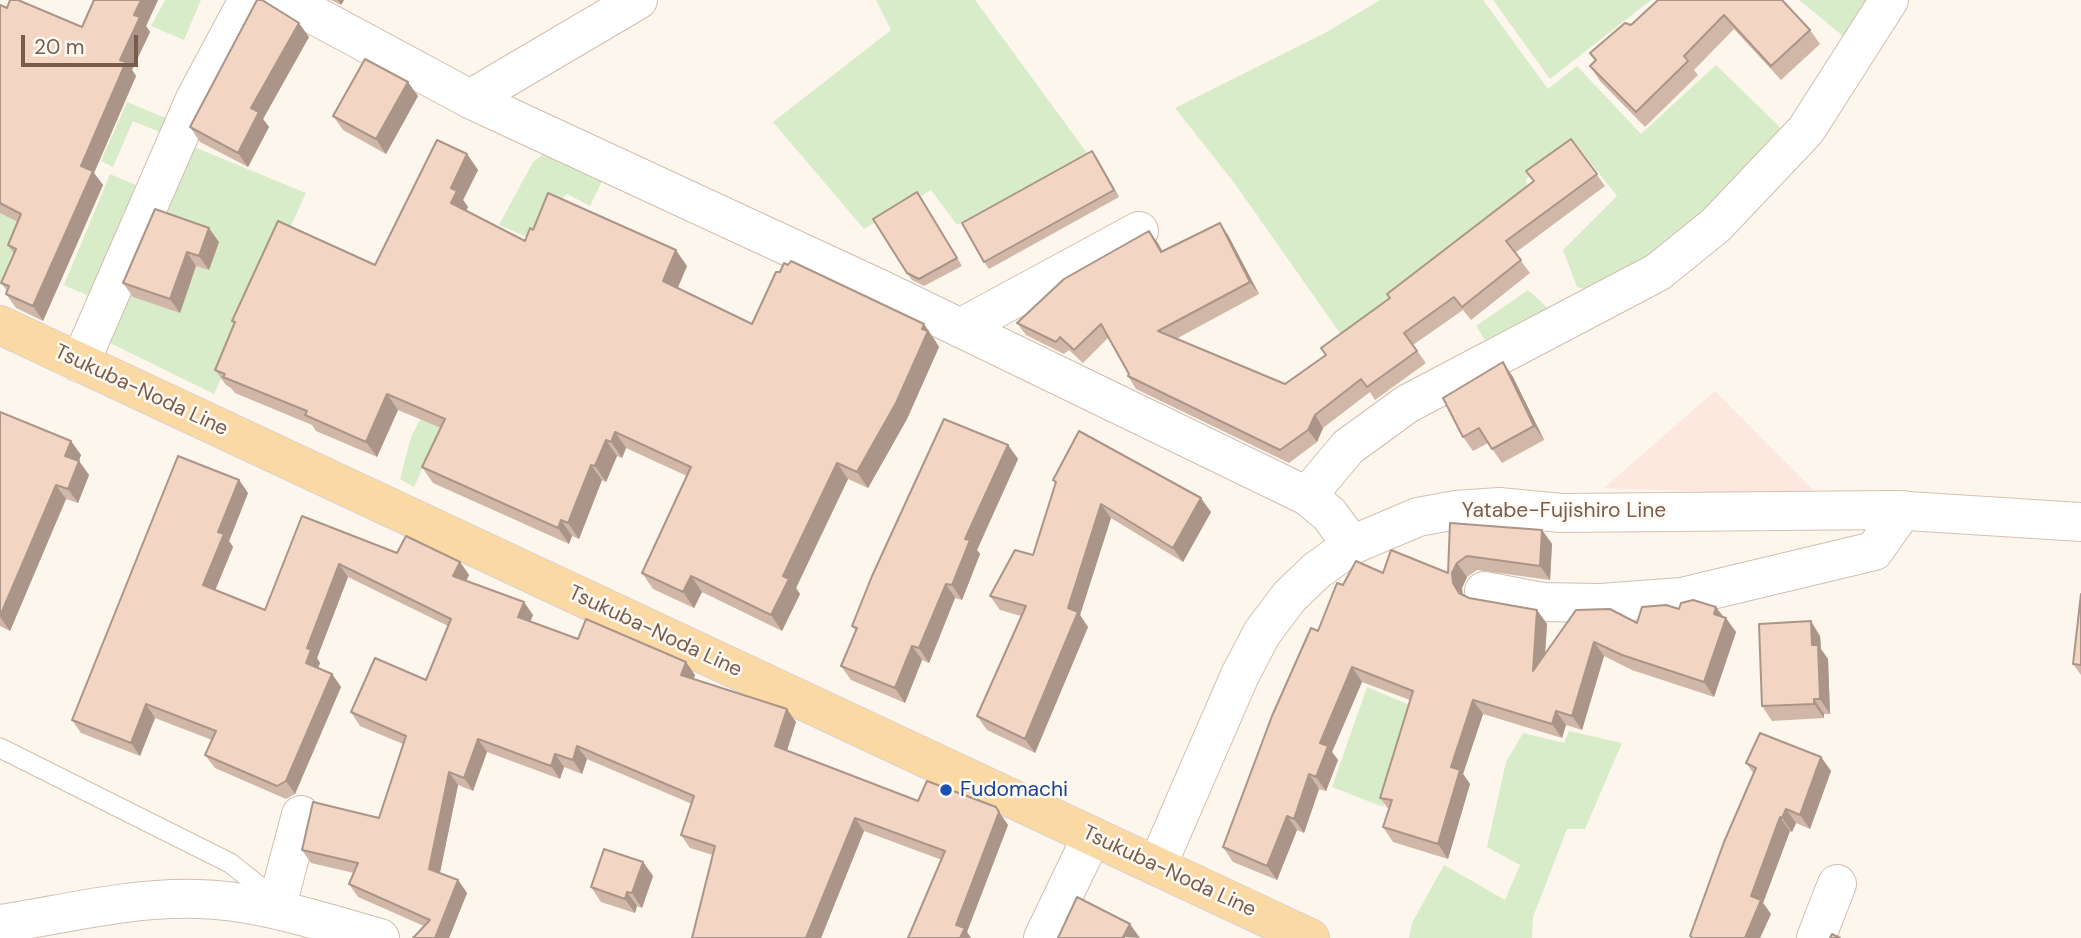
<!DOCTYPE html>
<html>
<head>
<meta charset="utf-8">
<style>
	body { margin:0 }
	#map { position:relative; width:2081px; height:938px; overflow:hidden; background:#fdf6ec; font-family:"DM Sans",sans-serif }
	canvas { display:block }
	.scale { position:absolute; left:21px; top:35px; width:117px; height:32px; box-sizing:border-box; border:4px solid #7a5c4d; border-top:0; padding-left:9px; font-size:21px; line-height:24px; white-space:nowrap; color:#7a5c4d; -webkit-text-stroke:5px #fffaf3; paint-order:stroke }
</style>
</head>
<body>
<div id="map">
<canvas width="2081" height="938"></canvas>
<div class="scale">20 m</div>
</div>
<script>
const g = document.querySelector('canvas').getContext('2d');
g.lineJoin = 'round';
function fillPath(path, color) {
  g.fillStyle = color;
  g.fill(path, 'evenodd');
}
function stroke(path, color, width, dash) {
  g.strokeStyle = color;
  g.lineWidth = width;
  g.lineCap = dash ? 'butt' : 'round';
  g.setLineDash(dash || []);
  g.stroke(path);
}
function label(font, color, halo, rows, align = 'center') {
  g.font = font + ' "DM Sans",sans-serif';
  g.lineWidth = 5;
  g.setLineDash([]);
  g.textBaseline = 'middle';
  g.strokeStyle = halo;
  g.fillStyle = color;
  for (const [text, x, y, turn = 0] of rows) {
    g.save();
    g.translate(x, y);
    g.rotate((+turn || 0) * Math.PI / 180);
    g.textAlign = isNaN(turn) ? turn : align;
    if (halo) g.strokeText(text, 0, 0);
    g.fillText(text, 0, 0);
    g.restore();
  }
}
fillPath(new Path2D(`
	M1715 391 1819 496 1604 488Z`), '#fde8e0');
fillPath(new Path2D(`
	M165 0H201L184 40 151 26Z
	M876 0H975L1087 153 957 225 931 190 864 229 773 122 891 30Z
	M1380 0H1483L1548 89 1577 66 1641 134 1716 65 1788 135 1685 235 1589 290 1577 287 1563 250 1617 196 1575 143 1526 179 1529 192 1342 336 1235 184 1175 108 1325 33Z
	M1493 0H1651L1550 79Z
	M1799 0H1876L1848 40Z
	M127 102 168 119 162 133 133 121 113 167 101 161Z
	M189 145 306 193 214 394 110 343Z
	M56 148 0 283V203Z
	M548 151 605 175 590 206 567 194 548 211 536 241 499 225 533 162Z
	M110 174 136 185 91 297 64 285Z
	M1528 290 1548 308 1485 340 1476 326Z
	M425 410 456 418 424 466 414 487 400 479 411 437Z
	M1367 687 1417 708 1383 807 1332 787Z
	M1569 731 1622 743 1585 829H1567L1533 917 1532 938H1409L1412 923 1444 865 1505 900 1520 865 1487 847 1506 762 1523 733 1564 743Z`), '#d8ecc9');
const service = new Path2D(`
	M0 748 230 863 278 901`);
const minor = new Path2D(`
	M286 0 470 99 880 289 1307 496 1329 514 1352 545
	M470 99 638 0
	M960 328 1139 231
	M80 363 195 99 248 0
	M1307 496 1348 447 1407 404 1658 272 1716 225 1806 130 1889 0
	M1484 591 1542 602 1600 603 1682 597 1874 551 1903 510
	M276 909 301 815
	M0 924C65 914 131 897 197 899 259 900 321 922 380 938
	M1043 938 1092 836
	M1816 938 1837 884`);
const secondary = new Path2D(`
	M1157 866 1240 675 1262 633 1289 597 1316 571 1352 545 1418 517 1456 510 1499 507 1561 513 1892 510 2081 522`);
const primary = new Path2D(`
	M0 325 1310 938`);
stroke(service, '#d1beb0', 21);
stroke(minor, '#d1beb0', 40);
stroke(secondary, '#d6c0b0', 40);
stroke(primary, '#dad1cd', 40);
stroke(service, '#fff', 19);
stroke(minor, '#fff', 38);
stroke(secondary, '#fff', 38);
stroke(primary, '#fbd9a5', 38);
fillPath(new Path2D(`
	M94 0H158L146 26 150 32 132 70 136 76 94 173 103 185 43 321 16 308 6 294 7 291 1 283 14 254 8 245 18 222 0 213V5L82 27Z
	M331 0H344L341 5Z
	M1658 0 1810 30 1820 44 1781 80 1734 29 1694 70 1698 75 1645 127 1600 81 1590 66 1595 61 1590 53 1631 25Z
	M309 37 263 119 269 127 248 167 200 142 190 127Z
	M418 96 386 154 343 130 333 116Z
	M1571 139 1605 186 1515 253 1530 273 1471 320 1463 310 1413 345 1426 363 1375 400 1370 392 1323 428 1317 442 1289 463 1136 389 1128 376 1129 374 1108 338 1083 363 1069 350 1064 354 1026 335 1017 323 1149 231 1163 252 1228 235 1259 294 1176 339 1285 384 1326 355 1390 298 1533 182Z
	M1092 151 1119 197 989 269 984 262Z
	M467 154 478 170 463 200 468 207 466 211 525 241 687 266 677 288 752 324H924L935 340 939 347 907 419 868 488 848 479 796 588 800 594 782 631 702 592 694 608 653 589 642 573 687 476 626 448 622 458 617 456 606 482 602 480 579 539 572 536 569 544 433 483 422 467 441 428 398 410 377 457 316 431 312 425 235 393 231 388 226 385 215 370 234 324 232 321 375 265Z
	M922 199 962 266 924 286 912 280 907 273Z
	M155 209 219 242 209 270 196 266 180 313 133 297 123 283Z
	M1503 362 1513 377 1544 440 1502 463 1488 443 1473 451 1463 437Z
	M0 412 71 441 81 455 79 461 89 475 78 503 66 499 10 631 0 626Z
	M1008 445 1018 459 977 550 980 554 962 600 955 598 929 663 922 660 905 703 851 680 841 666 856 631 852 626Z
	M239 480 248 493 229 541 233 547 215 590 265 610 302 516 397 553 460 562 469 575 466 581 533 615 530 621 578 639 686 662 695 675 694 679 796 722 787 751 918 801 1008 825 967 932 971 938H908L942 860 864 831 821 938H692L713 855 690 848 681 835 692 804 587 759 582 774 564 767 560 779 487 752 473 791 458 785 440 873 458 880 467 893 449 938H413L424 926 358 897 349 884 354 873 311 863 302 850 379 818 403 744 360 726 351 712 426 680 448 626 348 577 317 658 320 663 318 668 332 674 341 687 295 794 286 799 215 768 205 755 212 740 155 718 140 756 81 733 72 720Z
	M1053 480 1211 512 1183 562 1111 518 1080 615 1088 627 1035 753 987 730 977 716 1021 616 1000 610 990 596 1033 555 1055 484Z
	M1450 523 1542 530 1552 544 1550 580 1477 570 1467 577 1462 588 1463 595 1469 598 1537 610 1547 624 1545 654 1679 609 1716 607 1736 632 1714 697 1632 670 1604 656 1582 730 1566 725 1562 738 1483 714 1463 774 1470 784 1448 859 1393 842 1383 827 1389 810 1380 798 1410 700 1362 682 1332 752 1338 760 1326 791 1319 789 1304 833 1297 830 1277 880 1233 862 1223 847 1318 631 1343 585 1383 573H1448Z
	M2081 594V675L2073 664Z
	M1820 636 1821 649 1828 659 1830 714H1824V718L1772 721 1762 706Z
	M1821 757 1831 771 1810 829 1796 823 1792 832 1790 831 1763 903 1771 914 1760 938H1691L1690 936 1754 774 1746 763Z
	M643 862 653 876 642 908 637 906 635 913 601 902 591 887Z`), '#d1b7a8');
fillPath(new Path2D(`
	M141 0H158L146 26 150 32 132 70 136 76 94 173 103 185 43 321 33 306 81 166 134 15Z
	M338 0H344L341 5Z
	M299 23 309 37 263 119 269 127 248 167 238 153 251 108Z
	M408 82 418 96 386 154 376 139Z
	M1092 151 1097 158 1119 197 1114 190Z
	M467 154 478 170 463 200 468 207 462 219 451 203V188Z
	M1220 223 1228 235 1259 294 1250 282Z
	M209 228 219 242 209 270 199 256Z
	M1149 231 1158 243 1170 265 1161 252Z
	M676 250 687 266 674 297 663 281Z
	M187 252 196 266 180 313 170 299Z
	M924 324 939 347 907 419 868 488 857 472 922 329Z
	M1503 362 1513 377 1544 440 1534 426Z
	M387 394 398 410 377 457 366 442Z
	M1315 415 1323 428 1317 442 1308 430Z
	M615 432 626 448 622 458 611 442Z
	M606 440 617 456 606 482 595 466Z
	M71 441 81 455 75 470 65 456Z
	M1008 445 1018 459 977 550 980 554 962 600 952 585 965 539Z
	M79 461 89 475 78 503 68 489Z
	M837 463 848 479 796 588 800 594 782 631 771 615 783 576Z
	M591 465 602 480 579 539 568 523Z
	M239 480 248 493 229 541 233 547 212 598 203 585 218 532Z
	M56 485 66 499 10 631 0 617Z
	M1201 498 1211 512 1183 562 1173 548Z
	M1101 504 1111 518 1080 615 1088 627 1035 753 1025 739Z
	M561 520 572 536 569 544 558 528Z
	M1542 530 1552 544 1550 580 1540 566Z
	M460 562 469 575 462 589 453 576Z
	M1457 563 1467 577 1462 588 1463 598 1453 583 1452 573Z
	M339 564 348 577 317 658 320 663 315 676 306 663 307 648Z
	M691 576 702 592 694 608 683 592Z
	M946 584 955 598 929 663 919 648Z
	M524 602 533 615 527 630 518 617Z
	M1716 607 1725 620 1726 618 1736 632 1714 697 1704 682 1714 614Z
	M1537 610 1547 624 1543 685 1533 671Z
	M1811 621 1820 636 1821 649 1828 659 1830 714 1820 699 1812 645Z
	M1594 642 1604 656 1582 730 1572 716Z
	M912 646 922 660 905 703 895 688Z
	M686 662 695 675 690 688 681 675Z
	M1352 667 1362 682 1332 752 1338 760 1326 791 1316 777 1320 743Z
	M332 674 341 687 295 794 286 781Z
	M1814 699 1824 714V718L1814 704Z
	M1473 700 1483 714 1463 774 1470 784 1448 859 1438 844 1451 767Z
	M146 704 155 718 140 756 131 743Z
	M787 709 796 722 784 759 775 746Z
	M1556 711 1566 725 1562 738 1552 724Z
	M478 739 487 752 473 791 464 778Z
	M577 746 587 759 582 774 573 760Z
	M555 754 564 767 560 779 551 766Z
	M1821 757 1831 771 1810 829 1800 815Z
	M449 772 458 785 438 882 429 869Z
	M1309 774 1319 789 1304 833 1294 819Z
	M996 807 1008 825 967 932 971 938H960L956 925Z
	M1786 809 1796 823 1792 832 1782 818Z
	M1287 816 1297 830 1277 880 1267 866Z
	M1780 817 1790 831 1763 903 1771 914 1760 938H1745L1751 896Z
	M855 818 864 831 821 938H806Z
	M643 862 653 876 642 908 632 893Z
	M458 880 467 893 449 938H435Z
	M627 892 637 906 635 913 625 899Z
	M1130 924 1140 938 1123 937Z`), '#aa9588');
const building = new Path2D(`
	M10 0H18L82 27 94 0H141L134 15 140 17 120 60 126 62 81 166 93 171 33 306 6 294 9 286 1 283 16 249 8 245 21 214 0 203V5L7 8Z
	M257 0H262L299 23 251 108 259 112 238 153 190 127Z
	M1658 0H1782L1810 30 1771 66 1724 15 1684 56 1688 61 1636 112 1590 66 1596 60 1590 53 1625 23 1631 25Z
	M365 59 408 82 376 139 333 116Z
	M1571 139 1597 174 1506 241 1521 260 1462 307 1454 297 1404 333 1417 351 1367 387 1361 379 1315 415 1308 430 1280 450 1128 376 1129 374 1101 324 1074 350 1060 337 1056 342 1017 323 1064 279 1149 231 1161 252 1220 223 1250 282 1158 331 1285 384 1326 355 1321 348 1390 298 1387 294 1534 181 1526 171Z
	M437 140 467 154 451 188 457 191 451 203 525 241 530 228 533 230 548 193 676 250 663 281 752 324 776 272H780L784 263 788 265 791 261 924 324 922 329 928 331 896 403 857 472 837 463 783 576 789 579 771 615 691 576 683 592 642 573 691 467 615 432 611 442 606 440 595 466 591 465 568 523 561 520 558 528 422 467 445 419 387 394 366 442 305 415 307 411 223 377 225 374 215 370 235 322 232 321 278 221 375 265Z
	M1092 151 1114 190 984 262 962 223Z
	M917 192 957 258 919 279 907 273 873 219Z
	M155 209 209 228 199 256 187 252 170 299 123 283Z
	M1503 362 1534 426 1492 449 1479 428 1463 437 1443 398Z
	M0 412 71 441 65 456 79 461 68 489 56 485 0 616Z
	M944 419 1008 445 965 539 970 540 952 585 946 584 919 648 912 646 895 688 841 666 857 628 852 626 872 576Z
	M1079 431 1201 498 1173 548 1101 504 1068 608 1078 612 1025 739 977 716 1026 606 990 596 1015 550 1033 555 1056 482 1053 480Z
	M178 456 239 480 218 532 224 534 203 585 265 610 302 516 397 553 406 536 460 562 453 576 524 602 518 617 578 639 586 619 686 662 681 675 787 709 775 746 918 801 927 781 996 807 999 812 956 925 965 928 960 938H908L945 851 855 818 806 938H692L715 846 681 835 694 796 577 746 573 760 555 754 551 766 478 739 464 778 449 772 429 869 458 880 435 938H413L430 920 349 884 358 863 302 850 313 802 379 818 406 736 351 712 375 658 426 680 451 619 339 564 307 648 311 650 306 663 332 674 286 781 277 786 205 755 216 731 146 704 131 743 72 720Z
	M1450 523 1542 530 1540 566 1467 556 1457 563 1452 573 1453 583 1459 593 1469 598 1537 610 1533 671 1576 610 1610 609 1637 623 1642 607 1666 605 1679 609 1681 603 1693 600 1716 607 1714 614 1726 618 1704 682 1622 655 1594 642 1572 716 1556 711 1552 724 1473 700 1451 767 1460 770 1438 844 1383 827 1392 800 1380 798 1413 691 1352 667 1320 743 1328 746 1316 777 1309 774 1294 819 1287 816 1267 866 1223 847 1272 716 1311 628 1318 631 1337 583 1343 585 1356 561 1383 573 1391 550 1448 573Z
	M2081 594V665L2073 664Z
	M1811 621 1812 645H1818L1820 699H1814V704L1762 706 1759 624Z
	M1760 733 1821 757 1800 815 1786 809 1782 818 1780 817 1751 896 1761 900 1745 938H1693L1690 936 1724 842 1756 768 1746 763Z
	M604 849 643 862 632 893 627 892 625 899 591 887Z
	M1077 897 1130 924 1123 937 1124 938H1058Z
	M1832 934 1840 938H1830Z`);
fillPath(building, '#f3d5c3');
stroke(building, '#aa9588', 2);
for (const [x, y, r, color] of [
	[946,790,7,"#1a4fb4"]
]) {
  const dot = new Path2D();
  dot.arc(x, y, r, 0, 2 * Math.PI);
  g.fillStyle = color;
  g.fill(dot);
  stroke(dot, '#fffaf3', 2.5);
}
label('21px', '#7a5c4d', '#fffaf3', [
	["Tsukuba-Noda Line",141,391,25],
	["Yatabe-Fujishiro Line",1564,511],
	["Tsukuba-Noda Line",655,632,25],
	["Tsukuba-Noda Line",1169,872,25]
]);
label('21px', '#164399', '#fffaf3', [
	["Fudomachi",960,790]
], 'left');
</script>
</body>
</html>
